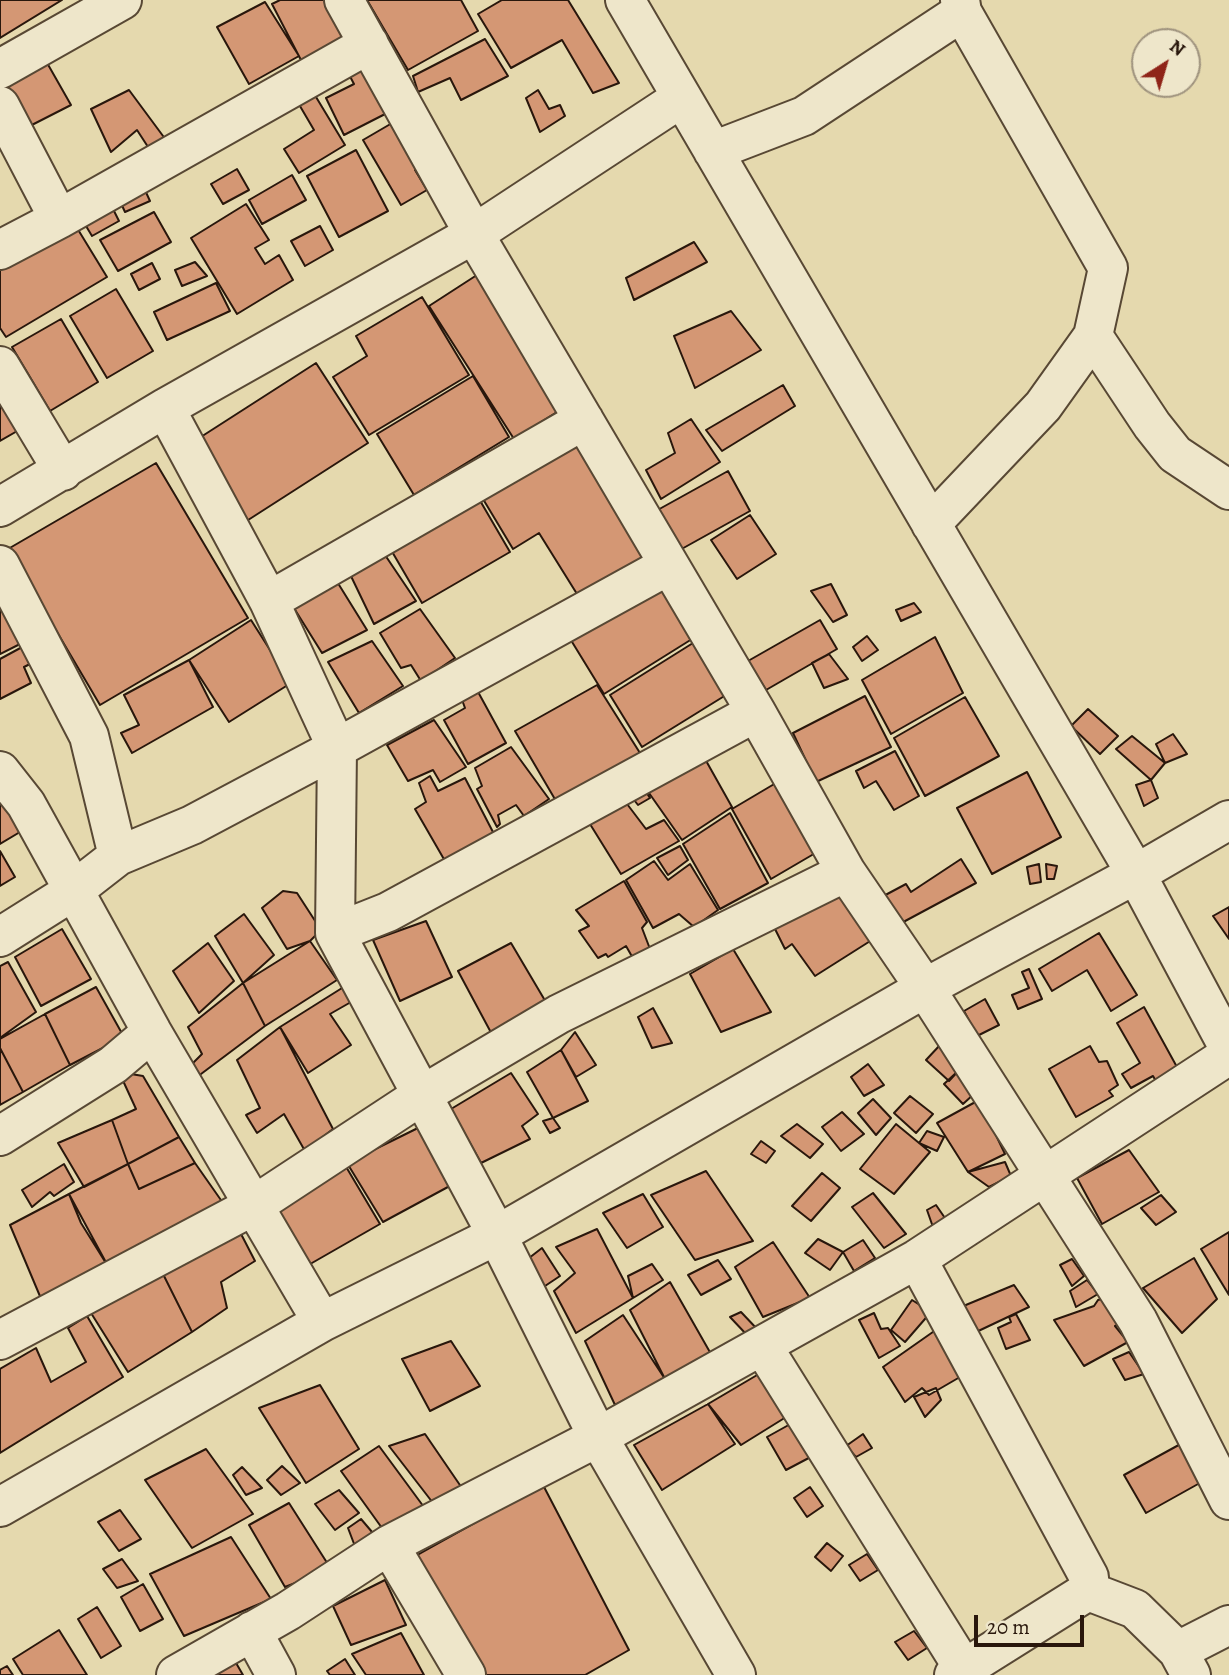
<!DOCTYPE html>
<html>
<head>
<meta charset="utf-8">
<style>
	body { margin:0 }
	#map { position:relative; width:1229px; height:1675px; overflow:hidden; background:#e5d9ae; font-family:Alegreya,serif }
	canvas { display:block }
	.north { position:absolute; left:1131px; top:28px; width:70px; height:70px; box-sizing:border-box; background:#eee6ca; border:2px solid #9f937e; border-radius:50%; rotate:37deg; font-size:19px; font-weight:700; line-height:28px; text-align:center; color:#29170c }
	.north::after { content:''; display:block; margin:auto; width:24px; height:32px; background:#8f2418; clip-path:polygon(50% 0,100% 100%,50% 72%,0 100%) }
	.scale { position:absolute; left:974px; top:1615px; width:110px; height:32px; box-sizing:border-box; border:4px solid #29170c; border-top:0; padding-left:9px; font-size:21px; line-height:24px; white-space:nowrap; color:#29170c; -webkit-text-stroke:5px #eee6ca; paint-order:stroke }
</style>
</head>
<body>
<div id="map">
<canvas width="1229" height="1675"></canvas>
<div class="north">N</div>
<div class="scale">20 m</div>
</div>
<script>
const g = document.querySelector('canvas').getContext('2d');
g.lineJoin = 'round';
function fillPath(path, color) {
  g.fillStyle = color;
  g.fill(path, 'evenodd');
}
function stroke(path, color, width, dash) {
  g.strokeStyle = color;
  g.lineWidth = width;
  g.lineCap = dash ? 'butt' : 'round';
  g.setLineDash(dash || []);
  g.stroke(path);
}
const building = new Path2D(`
	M0 0H62L0 38Z
	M280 0H330L348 34 302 62 272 4Z
	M367 0H461L478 31 408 70Z
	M502 0H568L619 83 593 93 562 40 511 68 478 14Z
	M265 2 299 56 249 84 217 27Z
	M485 39 508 76 461 100 450 78 418 92 413 76Z
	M42 54 71 105 22 130 0 82Z
	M364 58 391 111 344 135 326 98 354 84 345 67Z
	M129 90 166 140 150 150 137 130 111 152 91 109Z
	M538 90 549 109 560 105 565 116 540 132 526 98Z
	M313 92 345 145 299 173 284 149 314 130 297 101Z
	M399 119 425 164 415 170 427 190 401 205 363 140Z
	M356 150 388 211 339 237 307 176Z
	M237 169 249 190 223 204 211 184Z
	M292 175 306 200 262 224 249 200Z
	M144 188 150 201 125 212 119 199Z
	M246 204 269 240 255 248 265 264 279 255 293 280 237 314 191 238Z
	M111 205 119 221 92 236 83 221Z
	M154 212 171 242 118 271 100 240Z
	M74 223 107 277 6 337 0 328V268Z
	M320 226 333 250 305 266 291 241Z
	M694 242 707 262 634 300 626 278Z
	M195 262 207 276 182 286 175 270Z
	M152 263 160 279 139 290 131 274Z
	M480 273 565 407 514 439 429 306Z
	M216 283 230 311 167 340 154 312Z
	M116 289 153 351 107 378 70 316Z
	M422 297 469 375 369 435 333 377 367 356 356 336Z
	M731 311 761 350 695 388 674 336Z
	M61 319 98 382 50 411 12 347Z
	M316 363 368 443 245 522 193 442Z
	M473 376 509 437 414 495 377 434Z
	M783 385 795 406 722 451 706 430Z
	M0 400 19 430 0 441Z
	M691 419 720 462 661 499 646 470 675 453 668 433Z
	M579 428 658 557 582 602 539 533 513 549 477 489Z
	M156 463 248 618 100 705 8 549Z
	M728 471 750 511 678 551 654 512Z
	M475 492 510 552 422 603 387 543Z
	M750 515 776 554 737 579 711 540Z
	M383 552 416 601 374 624 349 572Z
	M336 580 367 630 322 653 292 605Z
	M657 583 692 639 604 694 569 637Z
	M831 584 847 615 833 622 811 591Z
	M0 601 22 643 0 654Z
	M914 603 921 612 901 621 896 610Z
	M420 609 455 658 421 681 411 665 401 668 380 633Z
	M251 620 291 683 229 722 189 660Z
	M820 620 837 649 766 690 748 661Z
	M867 636 878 650 862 661 853 647Z
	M935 637 963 693 891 734 862 680Z
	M372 641 403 686 359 713 328 662Z
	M693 643 726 695 642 747 610 695Z
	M24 646 34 662 24 667 31 683 0 699V659Z
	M829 654 848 679 824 688 812 663Z
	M189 660 213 707 132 753 121 733 139 725 124 695Z
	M597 685 640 753 556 801 515 731Z
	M477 690 506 743 468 764 444 720 465 708 461 697Z
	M865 696 891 747 816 782 793 733Z
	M965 697 999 756 925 796 894 738Z
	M1088 709 1118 736 1100 754 1071 726Z
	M434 720 466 767 440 782 433 770 408 781 387 745Z
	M1173 734 1187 754 1165 763 1156 744Z
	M1132 736 1165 763 1151 780 1116 749Z
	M511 747 549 799 524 816 516 805 498 815 500 824 497 827 477 789 482 786 475 768Z
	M700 750 732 807 682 840 642 783Z
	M895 751 919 796 894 810 876 781 864 788 856 771Z
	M1027 772 1061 837 992 874 957 808Z
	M430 776 438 791 465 778 494 834 445 861 415 809 426 802 419 783Z
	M781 780 824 848 771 879 732 809Z
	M1151 780 1158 798 1144 806 1136 785Z
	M641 784 650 798 638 805 627 791Z
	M621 796 646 829 664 820 679 841 621 874 585 816Z
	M0 797 20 832 0 844Z
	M730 813 768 883 720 909 683 844Z
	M680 846 688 860 668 875 657 858Z
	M0 851 15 877 0 886Z
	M961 859 976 883 894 927 876 900 906 884 911 892Z
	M654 861 668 880 690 864 718 910 694 927 679 914 653 928 626 880Z
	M1039 864 1041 882 1030 884 1027 867Z
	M1046 864 1057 866 1054 879H1047Z
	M624 881 647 922 642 928 650 949 634 960 626 946 608 957 606 954 598 958 579 931 589 926 576 910Z
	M840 881 875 938 815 976 792 944 785 949 772 923Z
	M283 891 297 893 321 930 310 941 287 949 262 908Z
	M1229 907V939L1213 916Z
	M244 914 274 955 243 983 215 936Z
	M426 921 452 977 400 1001 373 940Z
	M62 929 91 979 41 1006 15 957Z
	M1099 933 1137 995 1111 1011 1087 970 1052 991 1039 969Z
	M310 941 337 980 265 1026 243 983Z
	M208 943 234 981 199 1013 173 971Z
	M511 943 550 1009 495 1040 458 971Z
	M733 949 771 1012 721 1032 690 974Z
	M8 962 36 1012 0 1038V966Z
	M1029 969 1042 999 1018 1009 1012 995 1029 988 1022 972Z
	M243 983 265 1026 193 1080 187 1069 202 1054 188 1027Z
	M350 983 358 998 330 1014 351 1045 308 1073 280 1027Z
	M96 987 124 1037 70 1065 45 1014Z
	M985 999 999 1025 977 1036 964 1011Z
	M1144 1007 1183 1078 1161 1090 1153 1076 1131 1088 1122 1074 1140 1063 1117 1023Z
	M653 1008 672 1043 652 1048 638 1017Z
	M45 1014 70 1065 23 1092 0 1048V1039Z
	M280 1027 333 1129 305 1151 284 1114 257 1133 246 1115 260 1108 237 1060Z
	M575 1032 596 1065 576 1077 561 1050Z
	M940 1045 962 1067 949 1081 926 1060Z
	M1090 1046 1099 1062 1107 1061 1118 1085 1109 1091 1113 1096 1076 1117 1049 1069Z
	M0 1048 23 1092 0 1105Z
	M561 1050 588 1101 553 1118 527 1072Z
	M868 1064 884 1085 864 1096 851 1077Z
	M119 1072 143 1076 179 1137 128 1164 112 1120 136 1109Z
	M957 1072 975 1093 963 1104 944 1084Z
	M511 1073 538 1114 522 1126 530 1139 481 1163 451 1109Z
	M910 1096 933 1114 916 1133 894 1113Z
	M873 1099 891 1118 876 1135 858 1113Z
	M979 1100 1005 1154 968 1172 937 1123Z
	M842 1112 864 1134 841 1151 822 1127Z
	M553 1118 560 1128 550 1133 543 1121Z
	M112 1120 128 1164 84 1187 58 1143Z
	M797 1124 823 1144 810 1158 781 1136Z
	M896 1124 930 1152 894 1194 860 1169Z
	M424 1125 459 1181 383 1222 347 1163Z
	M927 1131 944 1137 937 1151 919 1143Z
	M179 1137 195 1163 139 1189 128 1164Z
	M761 1141 775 1151 766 1163 751 1154Z
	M1129 1150 1159 1192 1102 1224 1077 1178Z
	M1005 1162 1011 1176 989 1187 968 1172Z
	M195 1163 223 1203 109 1268 81 1223 69 1194 128 1164 139 1189Z
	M64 1164 74 1182 54 1196 50 1192 32 1207 22 1190Z
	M345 1165 380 1224 298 1271 267 1206Z
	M706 1171 753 1241 695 1260 651 1195Z
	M822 1173 840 1188 811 1221 792 1206Z
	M873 1193 906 1234 884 1248 852 1207Z
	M69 1194 109 1268 42 1301 10 1225Z
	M643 1194 663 1227 627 1248 603 1213Z
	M1161 1195 1176 1212 1156 1225 1141 1208Z
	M936 1205 947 1221 934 1230 927 1210Z
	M597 1229 633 1298 576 1333 554 1291 575 1273 556 1247Z
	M240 1232 255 1261 221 1282 227 1308 192 1332 162 1272Z
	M1229 1232V1295L1201 1249Z
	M818 1239 843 1252 830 1270 805 1253Z
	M863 1240 875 1258 854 1271 843 1252Z
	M773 1242 810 1298 763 1317 735 1267Z
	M542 1248 560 1276 539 1290 520 1265Z
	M1194 1258 1217 1299 1182 1333 1143 1288Z
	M1072 1259 1084 1276 1072 1286 1060 1265Z
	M718 1260 731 1279 701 1295 688 1275Z
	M652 1264 663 1280 633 1298 628 1276Z
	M162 1272 192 1332 128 1372 91 1313Z
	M1087 1280 1098 1294 1076 1307 1070 1291Z
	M670 1282 711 1354 665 1379 630 1310Z
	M1014 1285 1029 1307 972 1334 961 1307Z
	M1108 1297 1129 1320 1115 1326 1128 1342 1084 1366 1054 1320 1094 1306 1098 1300Z
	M912 1300 931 1312 905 1342 891 1330Z
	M741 1312 758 1330 746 1334 730 1317Z
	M874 1313 881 1329 888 1328 900 1346 879 1358 859 1320Z
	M1016 1314 1030 1340 1006 1349 998 1328 1011 1322 1009 1317Z
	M623 1315 665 1379 615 1405 585 1341Z
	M87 1316 123 1377 0 1453V1369L36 1348 51 1382 86 1362 68 1328Z
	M940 1327 972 1370 929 1395 922 1388 905 1402 883 1367Z
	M451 1341 480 1386 430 1411 402 1359Z
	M1129 1352 1144 1374 1125 1380 1113 1359Z
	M769 1368 799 1409 741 1445 708 1404Z
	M320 1385 359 1449 306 1483 259 1408Z
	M936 1388 941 1400 925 1417 914 1397Z
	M708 1404 735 1444 662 1490 634 1445Z
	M803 1417 822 1451 786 1470 767 1437Z
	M425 1434 464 1491 433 1503 389 1446Z
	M863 1434 872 1448 856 1457 846 1446Z
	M1186 1441 1207 1479 1146 1513 1124 1475Z
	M379 1446 432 1518 387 1535 341 1471Z
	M206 1449 253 1514 192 1548 145 1480Z
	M282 1466 300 1483 281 1495 267 1480Z
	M242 1467 262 1488 246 1495 233 1475Z
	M543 1485 629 1650 585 1675H486L412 1558Z
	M810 1487 823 1506 807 1517 794 1498Z
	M339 1490 359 1513 335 1530 315 1504Z
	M289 1503 331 1569 285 1587 249 1525Z
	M120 1510 141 1539 119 1551 98 1522Z
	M361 1519 378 1539 356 1549 348 1528Z
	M231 1537 271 1599 184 1636 150 1574Z
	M827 1543 843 1556 831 1571 815 1557Z
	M867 1554 878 1570 860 1581 849 1565Z
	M122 1559 138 1581 117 1588 103 1569Z
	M385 1580 406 1625 351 1645 333 1606Z
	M143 1584 163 1619 140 1631 121 1597Z
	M97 1607 121 1646 101 1658 78 1619Z
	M59 1630 87 1675H23L13 1659Z
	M914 1631 927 1648 908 1660 895 1642Z
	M401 1633 424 1675H366L352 1654Z
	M232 1656 243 1675H199Z
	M345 1659 355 1675H330L327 1671Z
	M7 1666 13 1675H0V1670Z`);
fillPath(building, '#d49774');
stroke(building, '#29170c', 2);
const minor = new Path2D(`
	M344 0 474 234 756 712 846 872 925 988 1138 1321 1229 1500
	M625 0 1136 874 1229 1048
	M0 69 122 0
	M0 106 59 219 369 44
	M713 151 804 116 962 12 960 0
	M0 250 59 219
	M1093 336 1152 425 1175 454 1229 490
	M0 366 63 471
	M165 408 269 601 337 748 669 565
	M0 507 165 408 474 234 681 98
	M931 524 1043 406 1093 336 1108 268 962 12
	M0 565 89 736 118 856
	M269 601 584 420
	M0 771 26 804 152 1032 322 1322
	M335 933 388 912 756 712
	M0 937 73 891 118 856 192 825 337 748 335 933 497 1235 598 1437 736 1675
	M0 1136 113 1065 152 1032
	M917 1259 1089 1577 1088 1591 954 1675
	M0 1340 253 1206 422 1095 559 1014 846 872
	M763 1347 964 1669
	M0 1507 322 1322 497 1235 925 988 1136 874 1229 820
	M389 1545 466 1675
	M1088 1591 1135 1609 1178 1651 1191 1675
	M252 1631 276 1675
	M1178 1651 1229 1625
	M176 1675 288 1611 389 1545 598 1437 917 1259 1229 1055`);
stroke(minor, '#584834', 42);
stroke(minor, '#eee6ca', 38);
</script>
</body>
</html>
